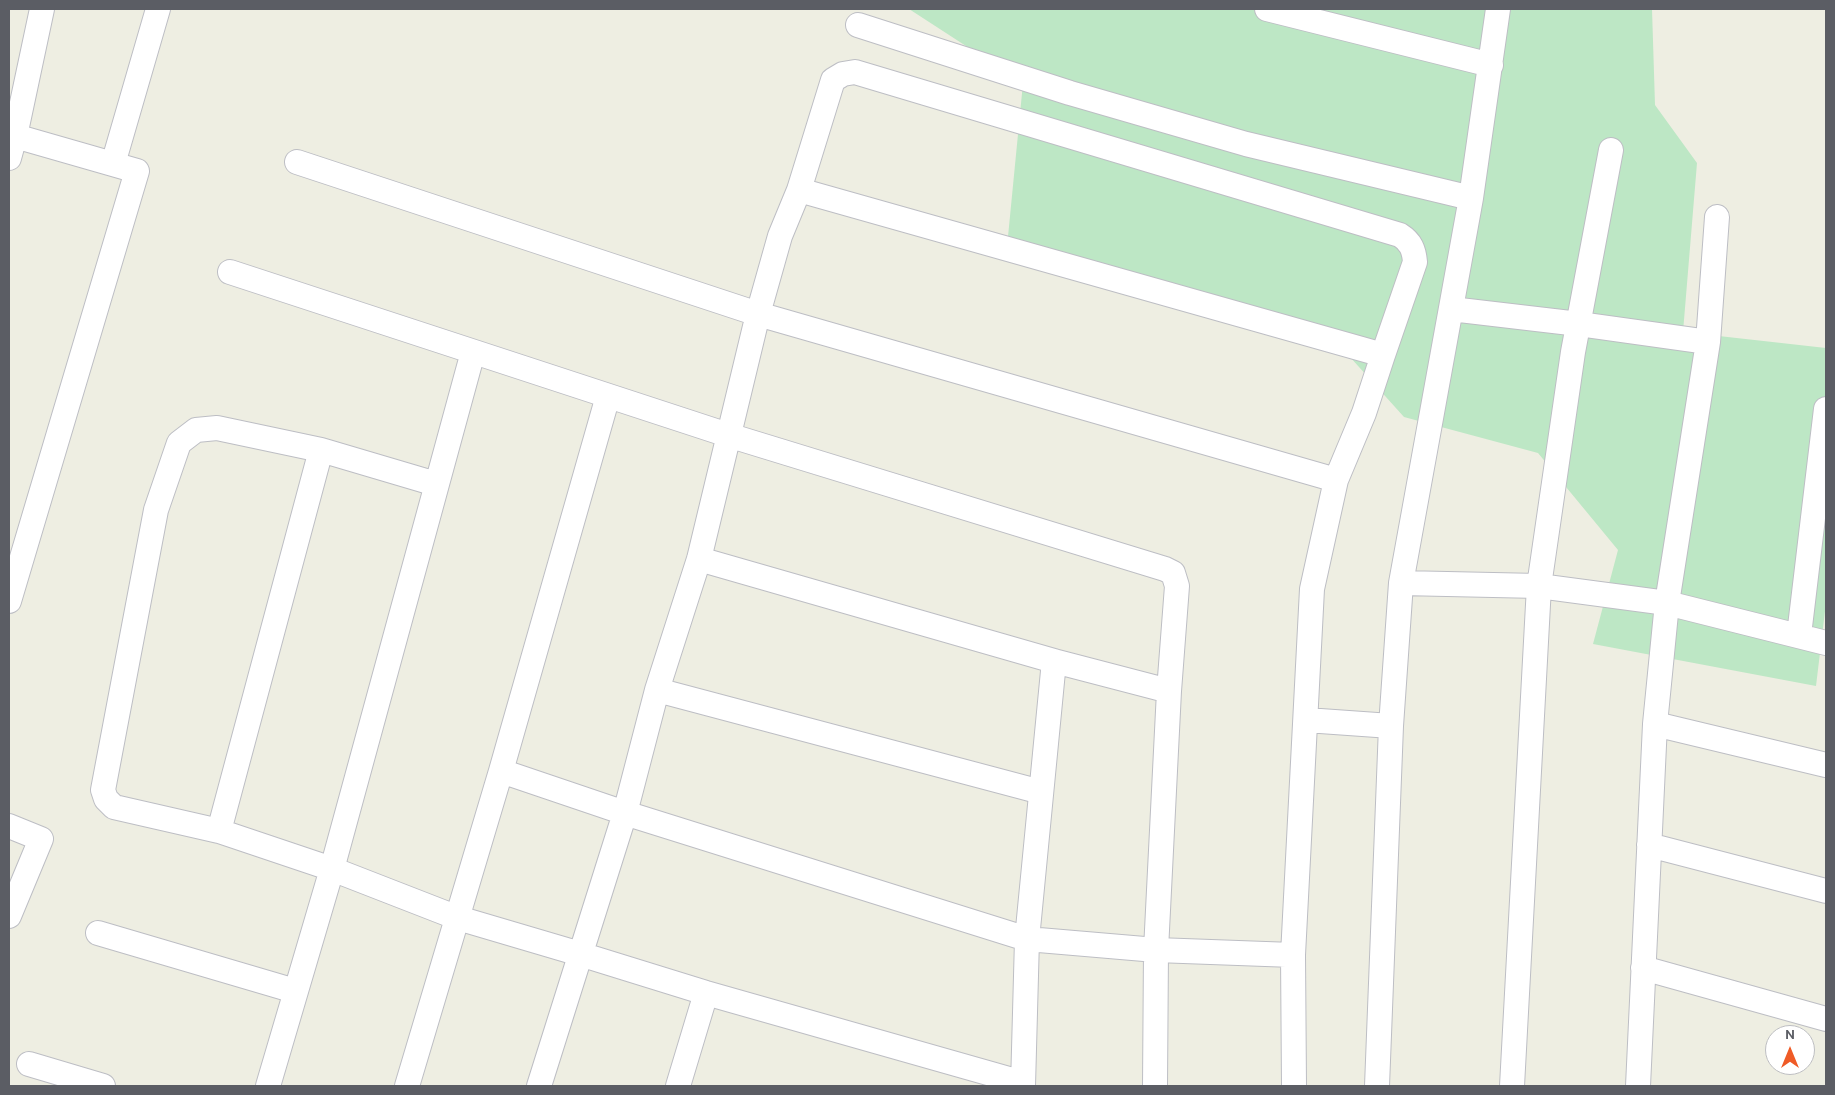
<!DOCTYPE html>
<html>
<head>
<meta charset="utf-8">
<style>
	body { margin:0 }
	#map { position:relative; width:1835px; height:1095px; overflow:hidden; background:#eeeee2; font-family:Overpass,sans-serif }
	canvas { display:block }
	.frame { position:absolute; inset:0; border:10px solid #5b5d64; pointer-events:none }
	.north { position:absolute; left:1765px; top:1025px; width:50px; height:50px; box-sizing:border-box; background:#fff; border:1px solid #bdbec1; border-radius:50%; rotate:0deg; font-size:14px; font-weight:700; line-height:20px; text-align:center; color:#5b5d64 }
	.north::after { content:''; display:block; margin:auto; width:18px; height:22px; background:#ef5b27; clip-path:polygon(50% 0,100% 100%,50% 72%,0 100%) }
</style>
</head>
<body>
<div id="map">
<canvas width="1835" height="1095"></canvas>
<div class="frame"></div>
<div class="north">N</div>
</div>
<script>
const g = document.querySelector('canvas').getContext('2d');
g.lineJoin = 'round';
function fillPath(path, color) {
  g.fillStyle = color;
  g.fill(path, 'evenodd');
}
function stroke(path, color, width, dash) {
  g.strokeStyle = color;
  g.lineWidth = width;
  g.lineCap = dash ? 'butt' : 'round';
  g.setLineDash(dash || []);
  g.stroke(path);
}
fillPath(new Path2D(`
	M909 9H1652L1655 105 1697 163 1683 332 1826 348V603L1816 686 1593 644 1618 550 1538 453 1404 417 1332 337 1006 257 1023 83Z`), '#bde7c5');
const street = new Path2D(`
	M1267 9 1491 65
	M858 25 1070 93 1246 144 1471 198
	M9 134 15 136 42 9
	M9 158 15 136 137 171 9 601
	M297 162 758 314 1336 480
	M113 164 158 9
	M799 190 833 80 843 74 855 72 1400 235C1411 242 1414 250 1415 262L1383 355
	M230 272 728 435 1165 569 1173 573 1177 586 1169 691 1156 950 1155 1086
	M1451 309 1579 324 1708 342
	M436 484 321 450 217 428 196 430 179 443 156 510 103 790 106 799 114 807 219 831 332 869 458 918 580 954 706 993 1023 1083
	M699 559 1054 661 1169 691
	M1401 583 1539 586 1667 603 1826 643
	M1799 635 1826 409
	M657 690 1041 792
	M1306 720 1391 726
	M1655 724 1826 765
	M501 771 625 813 1027 939 1156 950 1293 955
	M9 826 41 839 9 916
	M219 831 321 450
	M1649 845 1826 891
	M98 933 295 991
	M1643 968 1826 1019
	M29 1064 103 1086
	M268 1086 332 869 473 352
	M407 1086 501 771 608 396
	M539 1086 625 813 657 690 699 559 758 314 780 236 799 190 1383 355 1364 413 1336 480 1312 589 1293 955 1294 1086
	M678 1086 706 993
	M1023 1086 1027 939 1054 661
	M1377 1086 1391 726 1401 583 1471 198 1498 9
	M1512 1086 1539 586 1573 352 1611 150
	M1638 1086 1655 724 1667 603 1708 342 1717 217`);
stroke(street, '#bdbec4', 26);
stroke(street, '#fff', 24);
</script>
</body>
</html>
